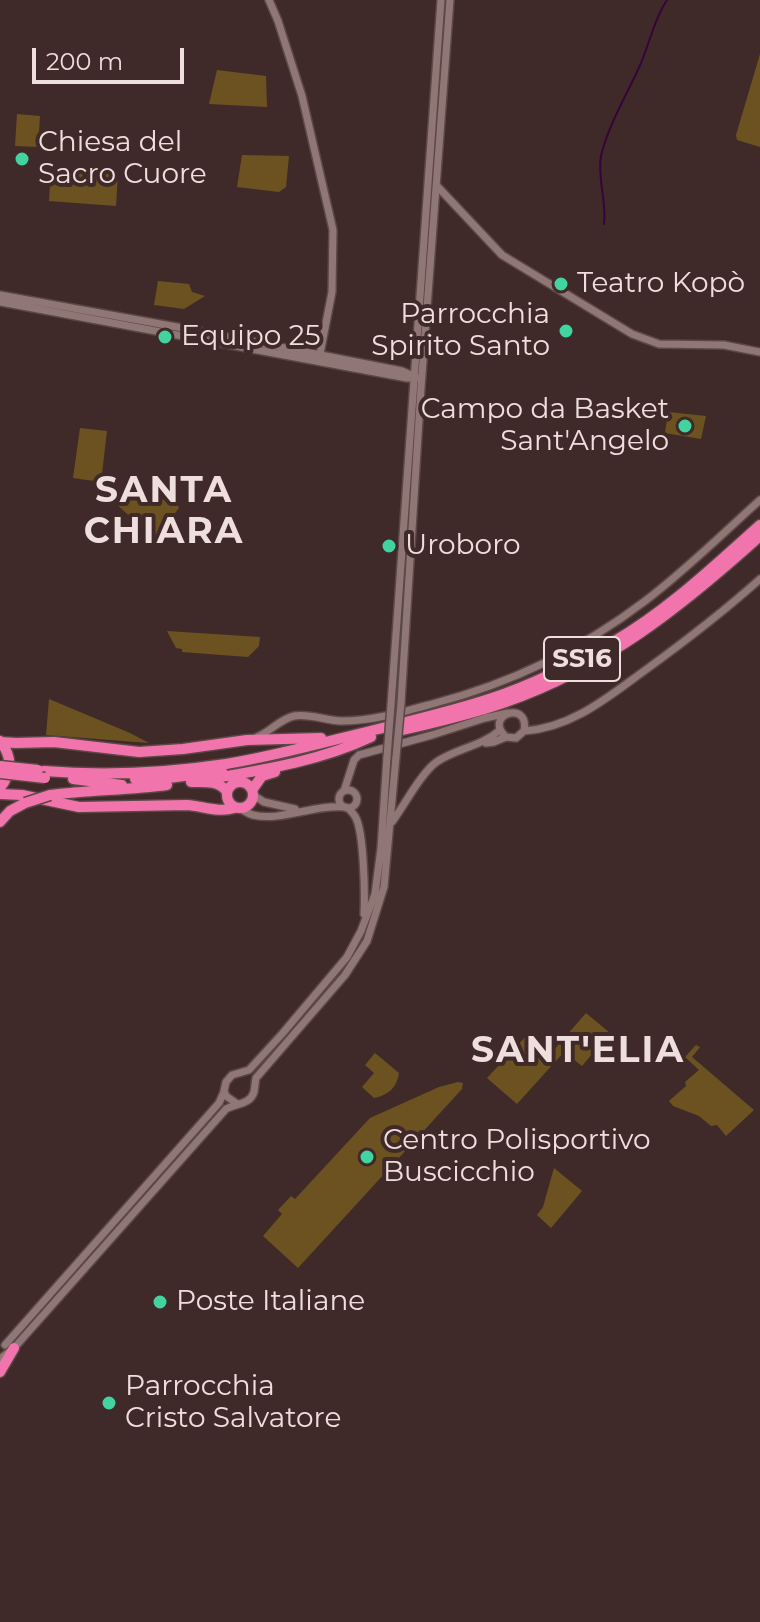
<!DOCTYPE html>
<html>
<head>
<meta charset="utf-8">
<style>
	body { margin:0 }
	#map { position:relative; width:760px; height:1622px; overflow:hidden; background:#402a29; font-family:Montserrat,sans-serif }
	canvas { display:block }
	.scale { position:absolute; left:32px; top:48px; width:152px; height:36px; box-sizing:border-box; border:4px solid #eedfde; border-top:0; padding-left:10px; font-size:24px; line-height:28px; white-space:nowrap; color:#eedfde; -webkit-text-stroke:6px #402a29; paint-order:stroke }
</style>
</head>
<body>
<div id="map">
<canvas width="760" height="1622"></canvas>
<div class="scale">200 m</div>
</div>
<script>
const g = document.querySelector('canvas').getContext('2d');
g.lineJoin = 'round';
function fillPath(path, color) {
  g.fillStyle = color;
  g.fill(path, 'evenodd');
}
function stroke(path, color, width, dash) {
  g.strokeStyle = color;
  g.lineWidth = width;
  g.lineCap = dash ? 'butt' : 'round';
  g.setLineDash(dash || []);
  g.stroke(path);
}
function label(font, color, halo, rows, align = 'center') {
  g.font = font + ' Montserrat,sans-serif';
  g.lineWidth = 8;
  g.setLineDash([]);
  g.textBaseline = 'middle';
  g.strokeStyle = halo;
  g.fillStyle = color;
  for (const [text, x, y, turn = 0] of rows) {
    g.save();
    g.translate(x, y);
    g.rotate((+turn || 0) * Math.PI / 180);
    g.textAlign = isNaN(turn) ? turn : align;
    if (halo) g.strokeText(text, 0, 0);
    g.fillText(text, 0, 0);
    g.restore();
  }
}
fillPath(new Path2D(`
	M760 54V147L737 140 736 135Z
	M217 70 266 76 267 107 209 104Z
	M17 114 40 116 38 147 15 146Z
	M242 155 289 156 286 187 279 192 237 187Z
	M51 168 118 173 116 206 49 201Z
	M158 281 189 284 192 292 205 296 184 309 154 305Z
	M668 412 706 416 701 439 665 433Z
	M80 428 107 431 101 482 73 478Z
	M117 498 175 500 179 508 155 539 114 502 113 500Z
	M167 631 260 637 259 646 248 657 182 652V649L176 648Z
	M49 699 130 733 149 743 46 735Z
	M586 1013 610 1033 582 1066 564 1052 517 1104 487 1078 530 1032 552 1052Z
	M696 1045 700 1047 692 1057 754 1110 726 1136 717 1125 711 1126 699 1116 673 1106 669 1101 686 1086 685 1082 699 1070 685 1057Z
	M375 1053 399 1073C397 1087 389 1095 374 1098L362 1087 374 1073 365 1065Z
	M458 1082 463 1083 462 1089 298 1268 263 1236 282 1214 278 1210 291 1196 295 1199 370 1118 439 1087Z
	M554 1168 582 1191 551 1228 537 1215 543 1207Z`), '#6c5220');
stroke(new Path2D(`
	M604 224C607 202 597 178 601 156 608 125 628 93 641 63 650 42 654 19 667 0`), '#360439', 2);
const minor = new Path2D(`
	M269 0 278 21 302 96 333 230 332 292 319 359
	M437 186 502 255 632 334 659 344 724 345 760 352
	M0 295 199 331 402 371 413 376
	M0 302 407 378H419
	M401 703 421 388 450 0
	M391 705C409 470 425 235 441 0
	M524 731C571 728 607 698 644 671 684 642 723 612 760 579
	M257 737C270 732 280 719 294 716 309 713 327 721 342 721 372 721 403 712 432 704 509 684 582 649 645 601 686 570 722 534 760 500
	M506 737C482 715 530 699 524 731
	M486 743 494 742 506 737 516 738 524 731
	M339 799a9 9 0 1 1 18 0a9 9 0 1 1-18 0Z
	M344 791 354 760 359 755 432 735 485 718 508 713
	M253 795 264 802 295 809
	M348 808C351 811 354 814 356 818 364 835 365 894 364 914
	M241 809C245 811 248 814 253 815 280 822 314 804 345 807
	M392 822C404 806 422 771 438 761 458 748 482 746 500 730
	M236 1103 226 1096 224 1091 226 1082 232 1075 249 1070 282 1034 347 957 361 931 375 894 381 848 387 757
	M5 1345 219 1103 224 1092
	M0 1359 14 1348 226 1109C236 1103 250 1105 254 1092 255 1087 255 1082 256 1078L345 975 367 941 384 887 396 757`);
const highway = new Path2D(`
	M390 733C428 724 466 716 503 703 606 667 680 608 760 536
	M0 741C13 757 12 773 0 788
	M0 742 16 743 54 742 139 752 183 749 247 740 321 738
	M44 771C105 776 166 773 226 764 276 756 325 742 374 730 413 720 453 711 492 698 534 684 574 664 613 642 667 611 714 566 760 525
	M215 778C268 769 322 760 371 737
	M73 779 122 785
	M135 779H161L222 771
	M227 795a13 13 0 1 1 26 0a13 13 0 1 1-26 0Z
	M191 782C204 782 219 780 227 792
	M252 790 262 776 275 772
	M0 794 22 795 79 807 187 805C202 806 219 813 234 808
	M50 795C89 790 128 790 167 785
	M0 822 10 811 25 803
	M0 1372 14 1348`);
stroke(minor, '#5a4746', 10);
stroke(highway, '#5a4746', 13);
stroke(minor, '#907674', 7);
stroke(highway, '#f175ac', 10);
const minorBridge = new Path2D(`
	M387 757 391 705
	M396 757 401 703`);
const highwayBridge = new Path2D(`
	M0 766 38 770
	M0 773 45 778
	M25 803 50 795`);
stroke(minorBridge, '#5a4746', 10, []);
stroke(highwayBridge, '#5a4746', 13, []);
stroke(minorBridge, '#907674', 7);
stroke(highwayBridge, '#f175ac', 10);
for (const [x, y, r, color] of [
	[22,159,8,"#41d4a1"],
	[561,284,8,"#41d4a1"],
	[566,331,8,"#41d4a1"],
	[165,337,8,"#41d4a1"],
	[685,426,8,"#41d4a1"],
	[389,546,8,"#41d4a1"],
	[367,1157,8,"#41d4a1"],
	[160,1302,8,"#41d4a1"],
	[109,1403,8,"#41d4a1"]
]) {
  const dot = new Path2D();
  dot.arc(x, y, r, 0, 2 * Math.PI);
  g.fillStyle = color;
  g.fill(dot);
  stroke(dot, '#402a29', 3);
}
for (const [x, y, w] of [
	[582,659,76]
]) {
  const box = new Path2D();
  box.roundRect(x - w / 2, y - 22, w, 44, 6);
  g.fillStyle = '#402a29';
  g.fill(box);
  stroke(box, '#eedfde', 2);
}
label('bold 26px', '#eedfde', null, [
	["SS16",582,659]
]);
label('28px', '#eedfde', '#402a29', [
	["Chiesa del",38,143],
	["Sacro Cuore",38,175],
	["Teatro Kopò",577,284],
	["Parrocchia",550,315,"right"],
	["Spirito Santo",550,347,"right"],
	["Equipo 25",181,337],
	["Campo da Basket",669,410,"right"],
	["Sant'Angelo",669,442,"right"],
	["Uroboro",405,546],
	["Centro Polisportivo",383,1141],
	["Buscicchio",383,1173],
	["Poste Italiane",176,1302],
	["Parrocchia",125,1387],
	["Cristo Salvatore",125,1419]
], 'left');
g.letterSpacing = '2px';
label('bold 36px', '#eedfde', '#402a29', [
	["SANTA",164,491],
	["CHIARA",164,532],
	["SANT'ELIA",578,1051]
]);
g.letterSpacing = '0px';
</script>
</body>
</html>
